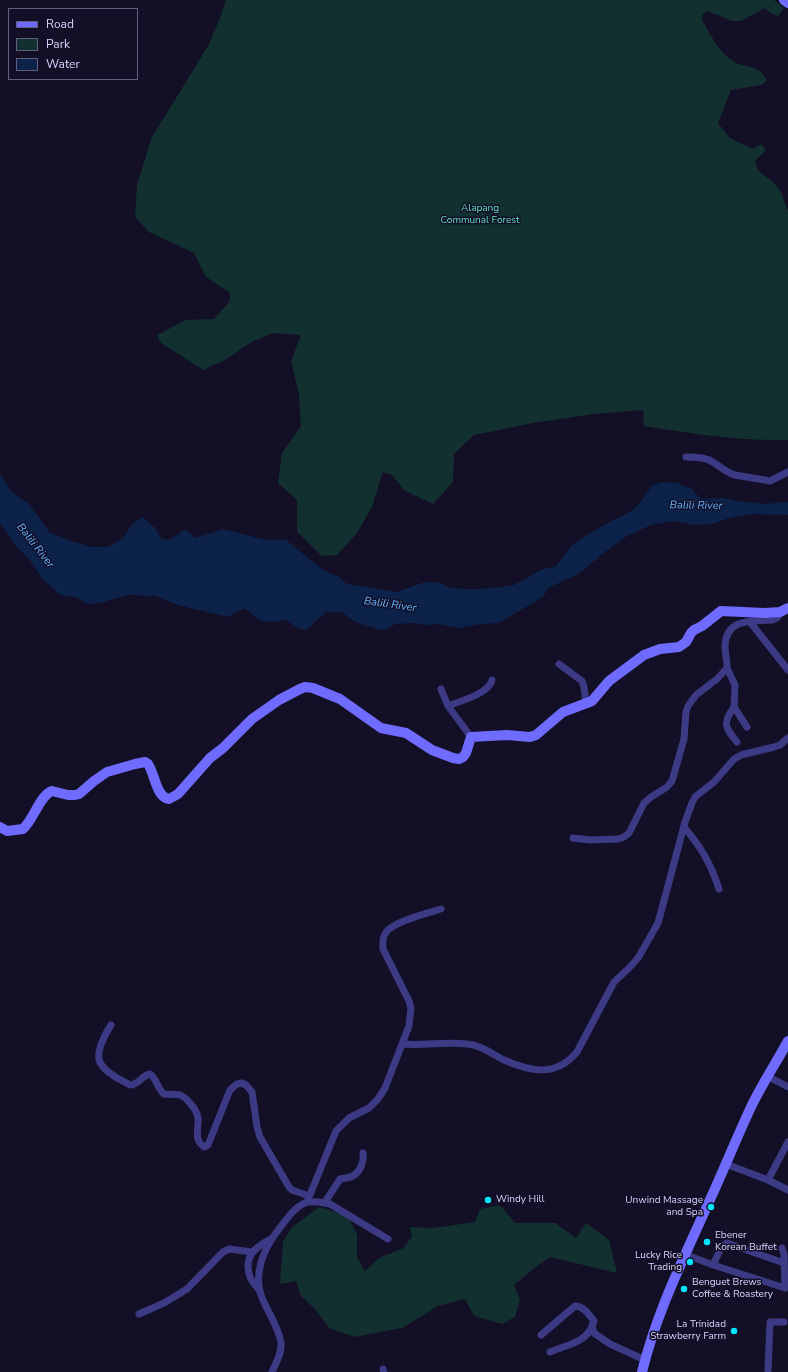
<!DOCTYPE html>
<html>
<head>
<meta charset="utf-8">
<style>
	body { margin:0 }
	#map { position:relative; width:788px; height:1372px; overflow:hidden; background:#130f26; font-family:"Nunito Sans",sans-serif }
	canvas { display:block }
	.legend { position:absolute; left:8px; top:8px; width:130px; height:72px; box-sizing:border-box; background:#130f26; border:1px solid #625e7d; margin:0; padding:5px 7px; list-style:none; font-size:12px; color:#d9d4ff }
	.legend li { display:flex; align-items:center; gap:8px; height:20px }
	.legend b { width:20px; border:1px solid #625e7d }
</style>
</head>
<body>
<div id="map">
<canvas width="788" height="1372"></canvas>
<ul class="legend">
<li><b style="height:5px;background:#6f6bff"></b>Road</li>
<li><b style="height:11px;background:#12302f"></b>Park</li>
<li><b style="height:11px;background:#0c2248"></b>Water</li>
</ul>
</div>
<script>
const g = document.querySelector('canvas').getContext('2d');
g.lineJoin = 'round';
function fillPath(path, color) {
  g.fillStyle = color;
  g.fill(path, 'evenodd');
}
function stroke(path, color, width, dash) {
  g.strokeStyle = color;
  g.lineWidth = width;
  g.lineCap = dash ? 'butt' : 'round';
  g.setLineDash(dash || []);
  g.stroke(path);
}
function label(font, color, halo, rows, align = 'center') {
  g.font = font + ' "Nunito Sans",sans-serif';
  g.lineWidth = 3;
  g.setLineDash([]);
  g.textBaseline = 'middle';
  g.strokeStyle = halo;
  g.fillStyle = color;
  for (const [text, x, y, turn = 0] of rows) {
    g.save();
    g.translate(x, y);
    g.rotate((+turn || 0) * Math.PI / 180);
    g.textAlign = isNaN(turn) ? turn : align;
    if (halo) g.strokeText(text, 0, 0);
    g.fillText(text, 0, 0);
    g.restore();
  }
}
fillPath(new Path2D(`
	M226 0H774L784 8 778 16 770 13 765 8 741 21H732L708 11 703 14 702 20C710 34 718 50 731 60 742 69 761 63 767 81L761 85 731 90 718 123 730 138 753 149 761 144 766 150 755 161C758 176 767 175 775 184 782 191 784 202 788 211V440C738 441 693 434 644 426L643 410 594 414 533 423 474 435 454 454 453 482 433 504 405 491 392 475 383 472 372 507 357 533 337 555 322 556 297 532V500L278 483 282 453 301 426 299 394 291 361 301 335 272 333 250 343 225 360 203 370 161 343 157 335 186 320 214 319 230 301V293L206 277 194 253 149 232 135 217 137 184 152 137 208 46 220 18Z
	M500 1205 515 1223H555L576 1238 586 1223 609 1240 617 1273 550 1257 537 1266 514 1285 520 1299 515 1317 502 1324 474 1316 465 1299 438 1306 402 1328 355 1337 329 1328 315 1309 301 1296 296 1281 280 1284 283 1242 291 1228 319 1207 336 1212 349 1217 357 1235V1257L365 1271 379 1258 404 1248 412 1236 410 1227 433 1228 475 1222 480 1209Z`), '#12302f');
fillPath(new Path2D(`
	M0 474 11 491 29 504 50 533 72 541 91 547H108L123 538 133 523 143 517 154 527 162 539 170 540 185 529 196 538 223 529 266 540H286L323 570 339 577 347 584 397 592 425 582 441 583 450 588 471 589 495 588 514 585 541 570 556 566 571 546 588 534 610 522 632 511 640 503 652 485 664 482 678 483 683 486 691 488 701 499 724 498 736 501 764 504 788 502V515L753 514 733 517 711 524 693 525 674 521 651 525 627 536 601 555 579 574 548 588 543 597 499 623 480 624 459 628 440 624 424 625 414 623 395 624 387 629 380 630 356 622 341 612H326L306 630 299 629 286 620C261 623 263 623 244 608L228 617 178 605 156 596 128 595 100 603 87 604 76 597 60 595 42 578 28 558 15 545 0 523Z`), '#0c2248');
stroke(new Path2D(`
	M686 457C693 457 702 457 709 460 718 464 724 472 735 475L770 481 788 472
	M750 622 788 670
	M559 664 582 681 584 687 586 704
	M727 668 735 685 734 707 747 727
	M441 689 448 706 471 737
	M448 706C460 701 489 694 492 680
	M734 707C722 724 725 727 737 742
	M684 827C701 847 711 864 719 889
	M573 838 590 840 618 839 624 837 629 833 644 803 651 797 667 787 672 781 684 739 686 712 688 706 696 695 717 679 727 668C727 660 725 653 725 646 726 618 752 621 773 620L778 617 780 612
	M111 1025C105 1034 94 1054 101 1064 107 1074 121 1080 130 1085 139 1085 142 1075 150 1074 157 1079 157 1088 164 1094 169 1095 177 1093 182 1096 185 1097 187 1100 189 1102 193 1106 197 1112 198 1118 199 1129 193 1139 204 1147L208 1145 230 1090 237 1084 242 1083 246 1085 252 1092 257 1127 260 1137 289 1187 292 1190 309 1196
	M402 1044C424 1046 446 1041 467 1044 481 1045 492 1054 504 1060 531 1072 556 1077 577 1052L614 982 628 969 638 958 658 923 685 822 692 803 695 797 714 782 734 759 741 755 774 747 780 745 788 738
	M767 1076 788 1087
	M726 1164 768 1180 788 1190
	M768 1180 788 1142
	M307 1202H319L330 1204 388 1239
	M325 1202 340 1179C344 1178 349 1178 353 1176 361 1171 364 1161 363 1153
	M684 1254 713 1265 785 1288 784 1254 782 1248
	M713 1265 722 1246 727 1243 784 1263
	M259 1290C256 1286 252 1282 250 1277 243 1257 255 1247 271 1239
	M139 1314 164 1303 187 1289 223 1252 229 1249 252 1252
	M541 1335 575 1306C584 1306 589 1315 594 1321L592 1325 594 1333 610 1344 645 1360
	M550 1352C565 1345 586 1343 592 1326
	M383 1369 384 1372
	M272 1372C276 1363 282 1353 281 1343 279 1328 269 1314 263 1300 252 1276 263 1249 279 1229 287 1219 294 1207 307 1202L336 1131 349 1118 369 1108 378 1099 385 1088 409 1026 411 1008 409 1001 383 949C383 944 382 938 385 934 390 922 428 913 441 909
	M768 1372 770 1322H784`), '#3d3a85', 7);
stroke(new Path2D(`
	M784 0 788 3
	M0 827 7 831 23 829C34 819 40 795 52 791L68 795H75L79 794 94 781 107 772 135 764 145 762 148 764C155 774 156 797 169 799L178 794 210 758 223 748 252 719 279 700 300 689 305 687 313 688 340 699 381 728 406 733 432 750 453 758 459 759 463 757 466 753 471 737 507 735 530 737 536 735 563 712 592 701 609 681 644 655 660 649 679 647 686 642 691 633 694 630 702 626 721 611 765 613 780 612 788 608
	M642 1372C657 1311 683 1260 708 1204 723 1172 736 1139 751 1107 762 1084 776 1063 788 1041`), '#6f6bff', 10);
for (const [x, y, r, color] of [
	[488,1200,4,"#00e5ff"],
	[711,1207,4,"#00e5ff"],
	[707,1242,4,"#00e5ff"],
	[690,1262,4,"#00e5ff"],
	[684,1289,4,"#00e5ff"],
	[734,1331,4,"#00e5ff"]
]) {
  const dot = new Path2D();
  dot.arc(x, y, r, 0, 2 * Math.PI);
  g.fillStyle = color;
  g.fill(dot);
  stroke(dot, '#130f26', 1.5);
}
label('10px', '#5fe0c0', '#130f26', [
	["Alapang",480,209],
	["Communal Forest",480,221]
]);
label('10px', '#d9d4ff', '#130f26', [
	["Windy Hill",496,1200],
	["Unwind Massage",703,1201,"right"],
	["and Spa",703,1213,"right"],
	["Ebener",715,1236],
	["Korean Buffet",715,1248],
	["Lucky Rice",682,1256,"right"],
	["Trading",682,1268,"right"],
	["Benguet Brews",692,1283],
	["Coffee & Roastery",692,1295],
	["La Trinidad",726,1325,"right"],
	["Strawberry Farm",726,1337,"right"]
], 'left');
label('italic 11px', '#62b6ff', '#130f26', [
	["Balili River",696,506,1],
	["Balili River",35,546,52],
	["Balili River",390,605,8]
]);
</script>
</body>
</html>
